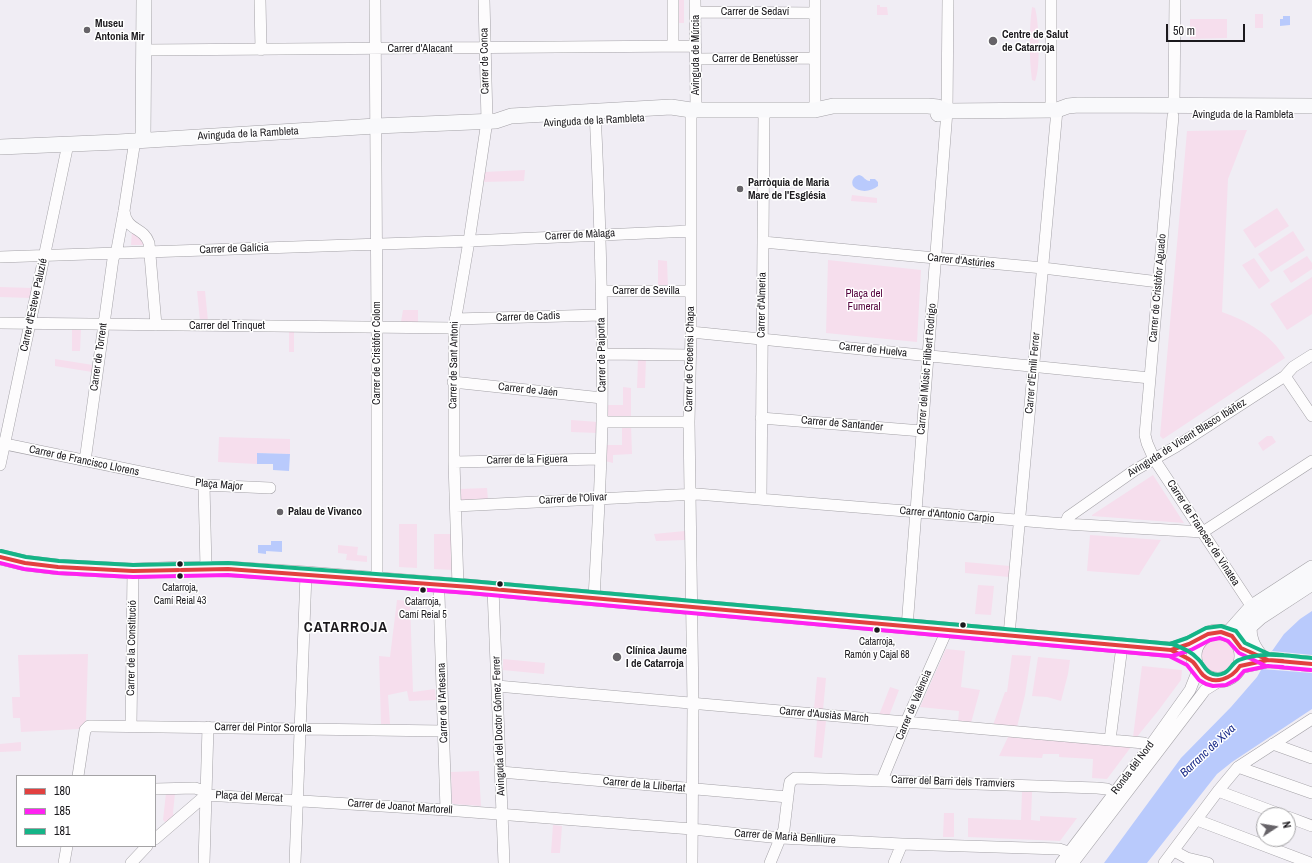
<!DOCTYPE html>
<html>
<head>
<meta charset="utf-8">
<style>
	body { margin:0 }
	#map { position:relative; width:1312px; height:863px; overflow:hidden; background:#f0edf4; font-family:"Archivo Narrow",sans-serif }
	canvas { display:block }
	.legend { position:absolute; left:16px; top:775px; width:140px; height:72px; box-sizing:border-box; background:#fff; border:1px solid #a4a3a5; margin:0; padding:5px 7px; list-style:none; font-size:12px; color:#1b191d }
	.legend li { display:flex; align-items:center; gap:8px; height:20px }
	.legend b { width:20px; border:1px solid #a4a3a5 }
	.north { position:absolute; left:1256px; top:807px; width:40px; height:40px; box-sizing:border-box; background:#fff; border:1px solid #a4a3a5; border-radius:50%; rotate:78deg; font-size:11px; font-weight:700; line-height:16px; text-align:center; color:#1b191d }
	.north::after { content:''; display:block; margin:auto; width:14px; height:18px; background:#666368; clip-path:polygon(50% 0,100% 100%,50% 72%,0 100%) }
	.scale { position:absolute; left:1166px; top:24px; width:79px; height:18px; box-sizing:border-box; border:2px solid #1b191d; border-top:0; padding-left:5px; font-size:12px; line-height:14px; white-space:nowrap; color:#1b191d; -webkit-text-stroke:3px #fff; paint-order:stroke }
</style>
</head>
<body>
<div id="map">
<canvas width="1312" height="863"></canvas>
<ul class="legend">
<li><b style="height:5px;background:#e24040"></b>180</li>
<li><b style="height:5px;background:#ff22f1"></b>185</li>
<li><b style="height:5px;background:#15b487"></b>181</li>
</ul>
<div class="north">N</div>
<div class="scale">50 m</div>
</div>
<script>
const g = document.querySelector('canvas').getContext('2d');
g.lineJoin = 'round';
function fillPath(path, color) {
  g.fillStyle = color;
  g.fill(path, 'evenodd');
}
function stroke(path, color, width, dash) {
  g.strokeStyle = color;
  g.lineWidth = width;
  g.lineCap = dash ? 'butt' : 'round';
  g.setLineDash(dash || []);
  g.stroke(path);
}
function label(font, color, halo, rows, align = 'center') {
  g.font = font + ' "Archivo Narrow",sans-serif';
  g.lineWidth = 3;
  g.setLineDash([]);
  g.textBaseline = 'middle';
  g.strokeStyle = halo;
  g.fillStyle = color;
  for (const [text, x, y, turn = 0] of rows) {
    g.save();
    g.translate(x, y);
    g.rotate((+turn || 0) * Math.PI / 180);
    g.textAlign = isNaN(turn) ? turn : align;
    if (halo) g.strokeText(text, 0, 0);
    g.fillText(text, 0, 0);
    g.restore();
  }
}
fillPath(new Path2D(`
	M679 0H684V23H679Z
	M877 5H880V7H887L888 15H877Z
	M1032 7 1035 8C1039 22 1041 68 1035 81L1032 80C1029 58 1029 29 1032 7Z
	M1255 14H1263V28H1255Z
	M1190 19H1227V38L1190 39Z
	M1247 130 1228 179 1222 312C1247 321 1271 334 1285 358L1163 439 1160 436 1187 131Z
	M525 170 524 181 482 182 484 172Z
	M852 195 877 198V203L851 201Z
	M1277 208 1289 226 1255 248 1243 230Z
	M132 231 140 236 144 245H131Z
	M1293 231 1305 250 1271 272 1258 254Z
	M1307 256 1312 263V269L1291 283 1283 271Z
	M1254 258 1270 281 1259 289 1242 265Z
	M658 260 667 261 668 288H658Z
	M828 260 921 270 917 342 826 333Z
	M1312 277V314L1287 330 1270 304Z
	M0 287 32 288 30 298 0 297Z
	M197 291H205L208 321H200Z
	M403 310H418V322H401Z
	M72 329H81L80 351H72Z
	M289 331H294V352H289Z
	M638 358H646L645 388H637Z
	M55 359 93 365 92 372 55 366Z
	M623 387 631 388V418H607V405H623Z
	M571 420 598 422V433L571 432Z
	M622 425H631L632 454 613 455V463L605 461V445H622Z
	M1267 436H1272L1276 442 1263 451 1258 443Z
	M219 437 290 439V454L257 453V464L218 462Z
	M1153 475 1184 523 1092 516V515Z
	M487 488 488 500 459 501V489Z
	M399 524H417V568L399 567Z
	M685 531V540L656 541 654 534Z
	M434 534H452L453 570 434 569Z
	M1090 535 1161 540 1139 575 1087 571Z
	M338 545 358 547 357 555 367 556V562L346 560 347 554 338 553Z
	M965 562 1010 566 1009 577 965 573Z
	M978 585 994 586 991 615 975 614Z
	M397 600 410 601 413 692 435 689 436 700 409 701 407 691 388 695 390 724H381L379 656 390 657Z
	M1199 655a19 19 0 1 1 38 0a19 19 0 1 1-38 0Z
	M946 649 965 651 961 687 980 690 971 723 958 722 959 711 920 707Z
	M88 654 86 721 79 729 21 732 20 718H13L12 697H20L18 655Z
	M1012 655 1031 656 1025 695 1017 727 993 725 1005 692H1007Z
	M1038 657 1070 660 1068 674 1061 701 1047 697 1032 696Z
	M503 659 545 663 544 674 503 670Z
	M1142 666 1182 670 1181 680 1158 711 1136 738 1133 737Z
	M817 677 826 678 823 710 814 709Z
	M890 687 899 690 889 716 879 715Z
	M817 720 826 721 822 758 814 757Z
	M1008 737 1131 747 1107 779 1092 778 1093 759 1059 757V754H1043L1042 758 999 756Z
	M21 742V751L0 752V744Z
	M479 771 481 806 454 804 452 803 451 772Z
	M1022 792H1032L1031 820 1040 821V816L1077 818 1060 841 968 837V818L1021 820Z
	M166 793H175L173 813 174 816 167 824 163 820Z
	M944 813H954V837H943Z
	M553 825 562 826 560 853H551Z`), '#f6deed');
fillPath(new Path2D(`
	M1283 16H1290V25L1280 26V19H1283Z
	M859 175C864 176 865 181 870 181V179H875L878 182V186C871 192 859 193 853 186 851 181 853 177 859 175Z
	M257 453 290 454 289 471 273 470V464H257Z
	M271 541H282V552L266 551V554L258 553V545H271Z
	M1312 611V709L1232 762 1217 774 1147 863H1104L1181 758 1231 707 1257 677 1272 651 1284 634 1300 619Z`), '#b9cafc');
fillPath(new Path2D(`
	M1272 651 1312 655V673L1262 669Z`), '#f0edf4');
const street = new Path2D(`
	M260 0 261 50
	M375 0 377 331V580
	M673 0V46
	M695 0 696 110
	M695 12 815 13
	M144 50 696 46
	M696 59 815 58
	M1174 106 1175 0
	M691 110V332L689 422 693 704 692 863
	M815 110V0
	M1051 110V0
	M1173 116 1145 435 1147 443 1154 459 1252 607
	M124 211C127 232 143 226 149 243L156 325
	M763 242 1043 268 1159 282
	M0 257 469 241 691 231
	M601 291H691
	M455 319 601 315
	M0 323 454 328
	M691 332 1150 378
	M602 354 691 355
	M1285 376 1312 416
	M453 382 602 398
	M761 418 922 431
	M602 422H689
	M0 443 204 485 270 488
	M85 461 113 259 117 249 124 211 135 140
	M454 462 601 459
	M0 465 68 144
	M204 485 206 568
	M761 499 764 110
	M456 506 697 494 1065 524 1203 532
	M1065 524 1068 517 1135 470 1177 446 1285 376 1293 367 1312 355
	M1203 532 1312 461
	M458 586 454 462V328L469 241 487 121 484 0
	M493 589 504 863
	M439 595 446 810
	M594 599C597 539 601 480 602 420 603 317 600 214 595 111
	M907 627 947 111 948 0
	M1009 635 1057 110
	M497 686 1110 740 1144 743 1150 746
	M131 726 133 571
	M1110 740 1122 646
	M1273 744 1312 758
	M1238 767 1312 793
	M501 772 788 797
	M78 776 85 730 89 726H92L443 731
	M882 780 906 722 947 630
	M155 789 195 788 201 790 206 795
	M1218 791 1282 815
	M206 795 446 810 692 829 781 838 902 844 1059 849 1068 852
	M1288 817 1312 826
	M1197 820 1310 863
	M155 839 206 795
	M1174 851 1187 858 1208 863
	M64 863 67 846
	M131 863 147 846
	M204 863 208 727
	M295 863 306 574
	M770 863 784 829 789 787 790 782 795 778 1097 788 1107 789 1114 793
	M894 863 902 844
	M1061 863 1150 746 1190 690 1198 670
	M1073 863 1199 698 1205 690 1221 680
	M1164 863 1218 791 1238 767 1312 719`);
const secondary = new Path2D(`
	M938 114 947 111 1057 110 1068 106 1078 105 1312 106
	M143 140 144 0
	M0 147 118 142 376 126 496 121 511 116 671 107 691 110H815L833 106H928L938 107 947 111
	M0 557 25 563 58 567 133 571 182 569H228L306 574 470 587 1171 650 1189 644 1201 638
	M1249 627C1249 639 1252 646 1260 656
	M1194 656a24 24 0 1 1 48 0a24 24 0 1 1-48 0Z
	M1228 634 1252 607 1312 568
	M1238 643 1249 627 1260 617 1312 583
	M1240 666 1268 660 1312 664`);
stroke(street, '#a4a2a7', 12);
stroke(secondary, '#a4a2a7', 16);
stroke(street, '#fdfcfd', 11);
stroke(secondary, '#f9f9fb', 15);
stroke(new Path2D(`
	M0 557 25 563 58 567 133 571 228 569 470 587 1171 650C1178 654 1187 657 1193 662 1197 666 1199 671 1203 675 1215 686 1232 678 1240 666L1268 660 1312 664
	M1149 648 1171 650 1189 644 1208 634 1221 632 1232 636 1241 648 1268 660 1283 661`), '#e24040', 4);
stroke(new Path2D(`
	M0 563 24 569 58 573 133 577 228 575 469 593 1169 656 1187 665 1199 680 1206 684 1213 686 1226 685 1237 679 1244 671 1268 666 1311 670
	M1148 654 1172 656 1191 650 1210 640 1220 638 1228 641 1239 653 1266 666 1283 667`), '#ff22f1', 4);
stroke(new Path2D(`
	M1 551 26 557 59 561 133 565 228 563 470 581 1172 644C1181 647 1192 652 1198 659 1204 664 1205 672 1213 674 1229 678 1230 663 1239 660 1263 651 1287 656 1312 658
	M1150 642 1170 644 1187 638 1206 628 1221 626 1236 631 1245 643 1269 654 1283 655`), '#15b487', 4);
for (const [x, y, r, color] of [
	[87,30,4,"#666368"],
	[993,41,5,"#666368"],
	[740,189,4,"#666368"],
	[280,512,4,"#666368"],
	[180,564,3.5,"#1b191d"],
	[180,576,3.5,"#1b191d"],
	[500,584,3.5,"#1b191d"],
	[423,590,3.5,"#1b191d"],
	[963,625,3.5,"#1b191d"],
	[877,630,3.5,"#1b191d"],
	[617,657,5,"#666368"]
]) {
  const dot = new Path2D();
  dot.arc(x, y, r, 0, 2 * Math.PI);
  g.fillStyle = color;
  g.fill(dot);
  stroke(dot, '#fff', 1.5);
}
label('10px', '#1b191d', '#fff', [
	["Catarroja,",180,588],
	["Camí Reial 43",180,601],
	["Catarroja,",423,602],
	["Camí Reial 5",423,615],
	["Catarroja,",877,642],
	["Ramón y Cajal 68",877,655]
]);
label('11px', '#1b191d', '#fff', [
	["Carrer de Sedaví",755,12],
	["Carrer d'Alacant",420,49],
	["Avinguda de Múrcia",696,55,-90],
	["Carrer de Benetússer",755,59],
	["Carrer de Conca",485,61,-91],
	["Avinguda de la Rambleta",1243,115],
	["Avinguda de la Rambleta",594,121,-3],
	["Avinguda de la Rambleta",248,134,-3],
	["Carrer de Màlaga",580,235,-3],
	["Carrer de Galícia",234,249,-2],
	["Carrer d'Astúries",961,261,6],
	["Carrer de Cristòfor Aguado",1158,288,-85],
	["Carrer de Sevilla",646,291],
	["Carrer d'Esteve Paluzié",34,305,-78],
	["Carrer d'Almeria",762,305,-89],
	["Carrer de Cadis",528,317,-2],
	["Carrer del Trinquet",227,326],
	["Carrer de Huelva",873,350,6],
	["Carrer de Cristòfor Colom",377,353,-90],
	["Carrer de Paiporta",602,355,-91],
	["Carrer de Torrent",99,357,-82],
	["Carrer de Crecensi Chapa",690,359,-89],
	["Carrer de Sant Antoni",454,365,-89],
	["Carrer del Músic Filibert Rodrigo",927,369,-85],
	["Carrer d'Emili Ferrer",1033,373,-85],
	["Carrer de Jaén",528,390,6],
	["Carrer de Santander",842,424,5],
	["Avinguda de Vicent Blasco Ibáñez",1187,438,-32],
	["Carrer de la Figuera",527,460,-1],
	["Carrer de Francisco Llorens",84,461,12],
	["Plaça Major",219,485,5],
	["Carrer de l'Olivar",573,499,-3],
	["Carrer d'Antonio Carpio",947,515,5],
	["Carrer de Francesc de Vinatea",1203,533,57],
	["Carrer de la Constitució",132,648,-89],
	["Carrer de l'Artesana",443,703,-92],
	["Carrer de València",914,705,-67],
	["Carrer d'Ausiàs March",824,715,5],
	["Avinguda del Doctor Gómez Ferrer",499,726,-92],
	["Carrer del Pintor Sorolla",263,728,1],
	["Ronda del Nord",1133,768,-53],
	["Carrer del Barri dels Tramviers",953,782,2],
	["Carrer de la Llibertat",644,785,5],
	["Plaça del Mercat",249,797,3],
	["Carrer de Joanot Martorell",400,807,4],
	["Carrer de Marià Benlliure",785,837,4]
]);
label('bold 11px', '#1b191d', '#fff', [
	["Museu",95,24],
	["Antonia Mir",95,37],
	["Centre de Salut",1002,35],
	["de Catarroja",1002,48],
	["Parròquia de Maria",748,183],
	["Mare de l'Església",748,196],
	["Palau de Vivanco",288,512],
	["Clínica Jaume",626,651],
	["I de Catarroja",626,664]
], 'left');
label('11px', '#52003b', '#fff', [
	["Plaça del",864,294],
	["Fumeral",864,307]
]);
label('italic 12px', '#1c2d8b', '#fff', [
	["Barranc de Xiva",1208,751,-43]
]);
g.letterSpacing = '1px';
label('bold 15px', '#1b191d', '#fff', [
	["CATARROJA",346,628]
]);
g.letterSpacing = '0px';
</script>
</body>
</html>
